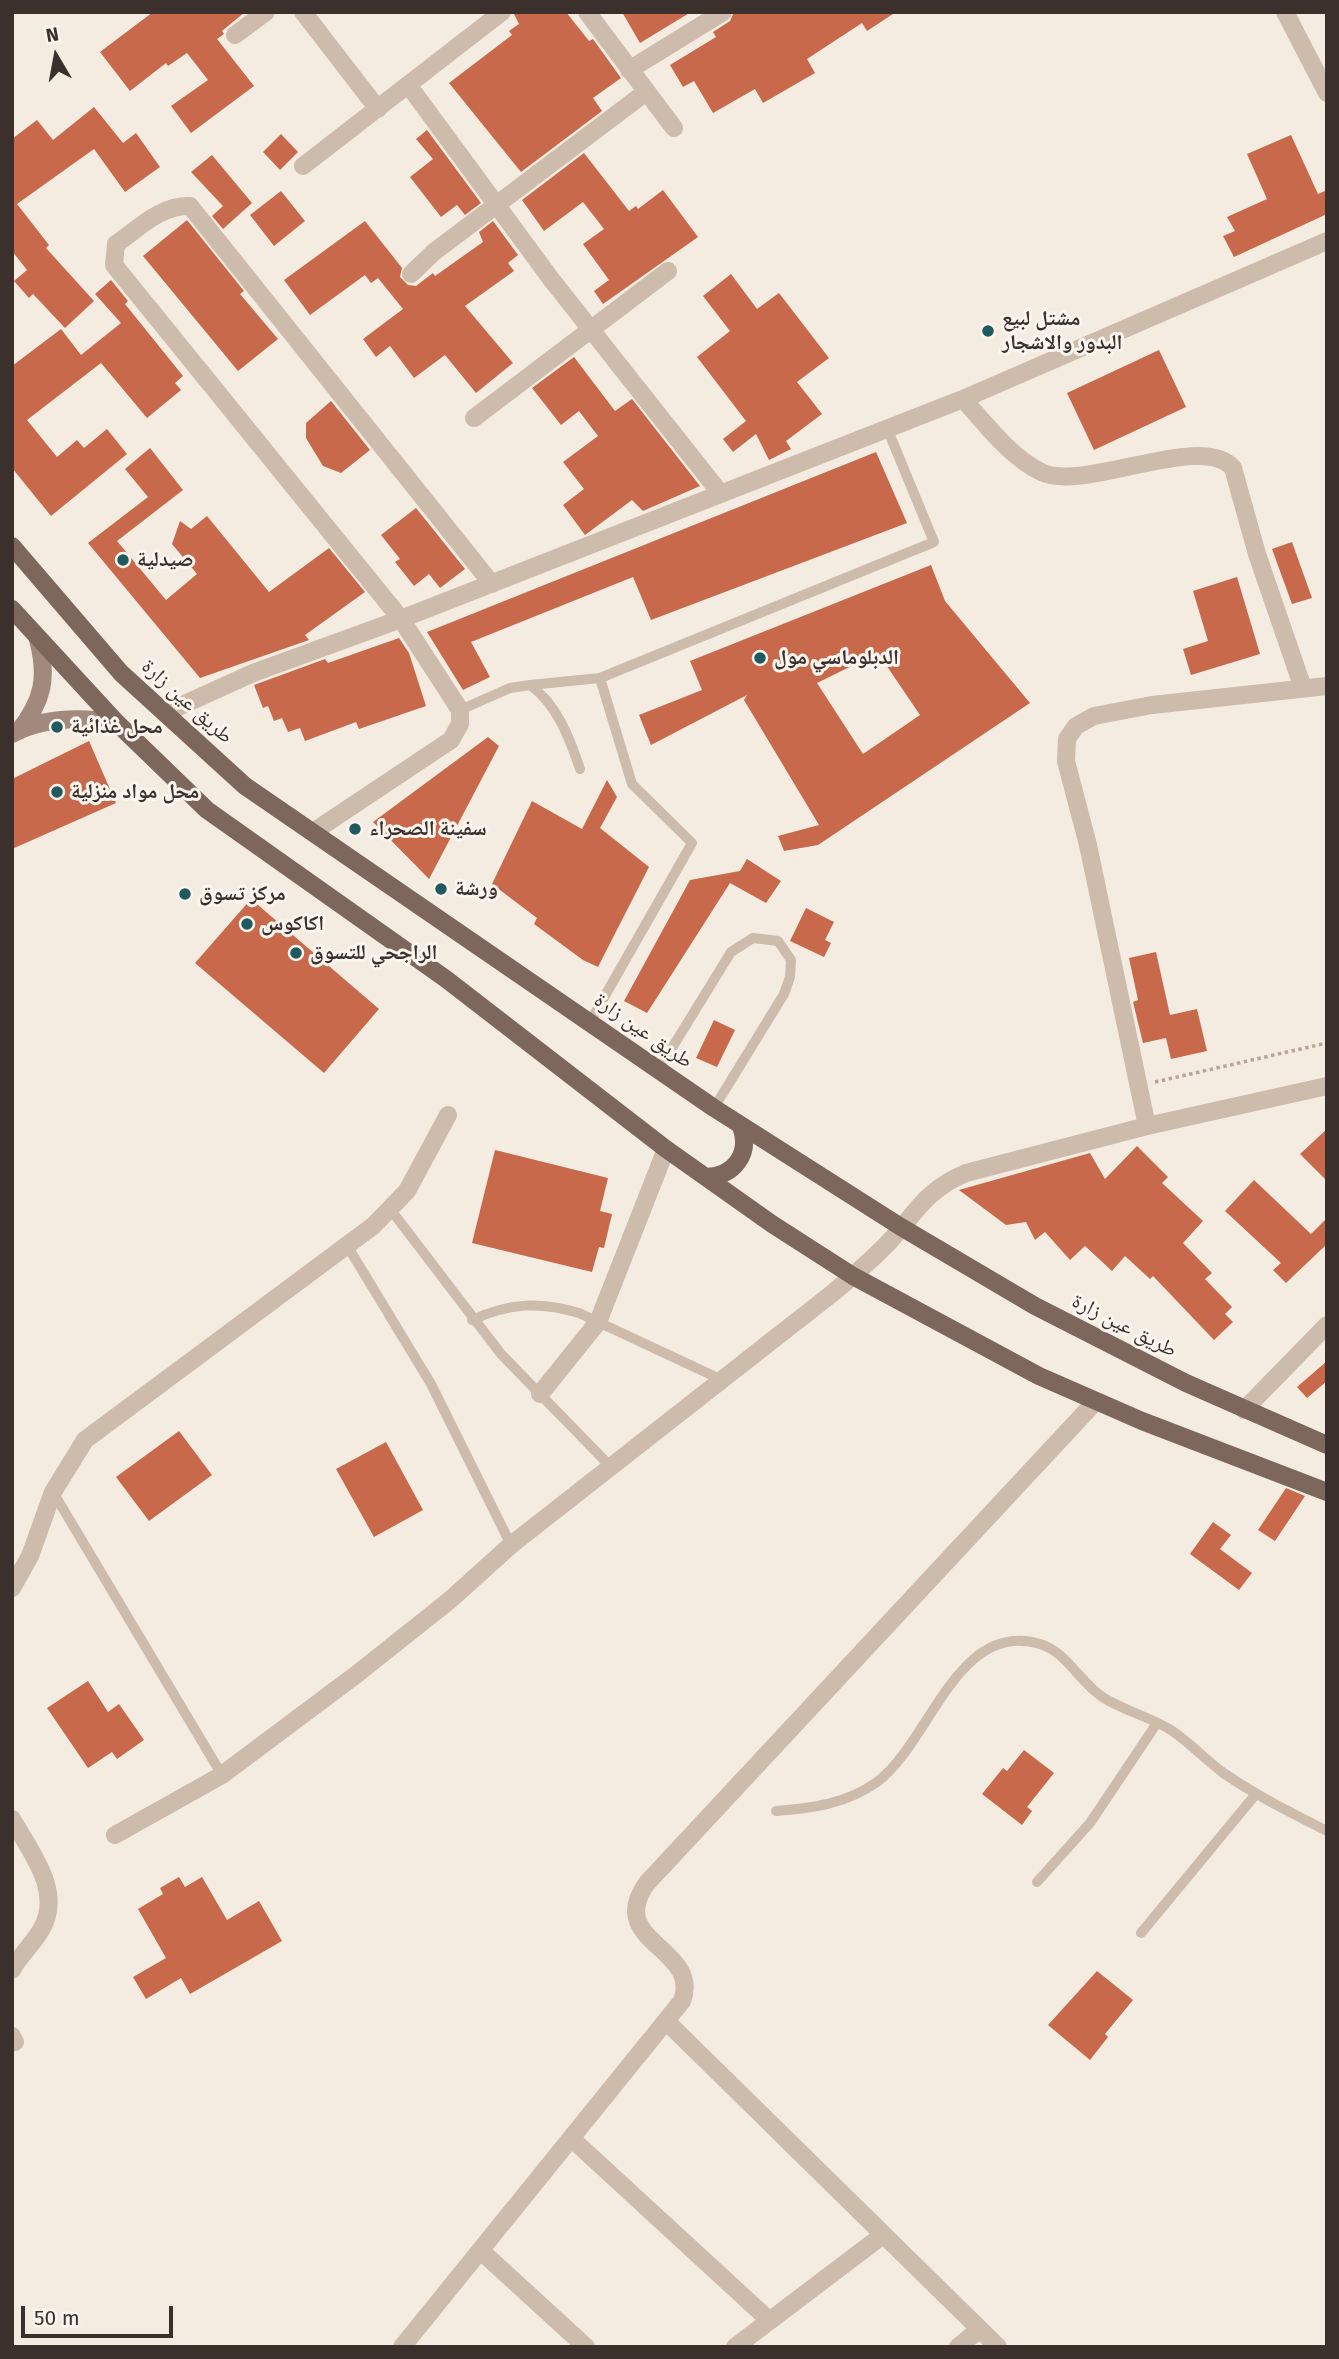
<!DOCTYPE html>
<html>
<head>
<meta charset="utf-8">
<style>
	body { margin:0 }
	#map { position:relative; width:1339px; height:2359px; overflow:hidden; background:#f4ebe1; font-family:"Fira Sans",sans-serif }
	canvas { display:block }
	.frame { position:absolute; inset:0; border:14px solid #3b302b; pointer-events:none }
	.north { position:absolute; left:21px; top:21px; width:70px; height:70px; -webkit-text-stroke:5px #fbf5ee; paint-order:stroke; rotate:350deg; font-size:19px; font-weight:700; line-height:28px; text-align:center; color:#3b302b }
	.north::after { content:''; display:block; margin:auto; width:24px; height:32px; background:#3b302b; clip-path:polygon(50% 0,100% 100%,50% 72%,0 100%) }
	.scale { position:absolute; left:21px; top:2306px; width:152px; height:32px; box-sizing:border-box; border:4px solid #3b302b; border-top:0; padding-left:9px; font-size:21px; line-height:24px; white-space:nowrap; color:#3b302b; -webkit-text-stroke:5px #fbf5ee; paint-order:stroke }
</style>
</head>
<body>
<div id="map">
<canvas width="1339" height="2359"></canvas>
<div class="frame"></div>
<div class="north">N</div>
<div class="scale">50 m</div>
</div>
<script>
const g = document.querySelector('canvas').getContext('2d');
g.lineJoin = 'round';
function fillPath(path, color) {
  g.fillStyle = color;
  g.fill(path, 'evenodd');
}
function stroke(path, color, width, dash) {
  g.strokeStyle = color;
  g.lineWidth = width;
  g.lineCap = dash ? 'butt' : 'round';
  g.setLineDash(dash || []);
  g.stroke(path);
}
function label(font, color, halo, rows, align = 'center') {
  g.font = font + ' "Fira Sans","Noto Naskh Arabic",sans-serif';
  g.lineWidth = 6;
  g.setLineDash([]);
  g.textBaseline = 'middle';
  g.strokeStyle = halo;
  g.fillStyle = color;
  for (const [text, x, y, turn = 0] of rows) {
    g.save();
    g.translate(x, y);
    g.rotate((+turn || 0) * Math.PI / 180);
    g.textAlign = isNaN(turn) ? turn : align;
    if (halo) g.strokeText(text, 0, 0);
    g.fillText(text, 0, 0);
    g.restore();
  }
}
fillPath(new Path2D(`
	M153 12H245L222 31 224 34 217 39 254 86 191 133 171 106 208 80 187 53 168 66 166 63 130 91 100 52Z
	M513 12H566L589 41 593 39 621 78 593 98 602 111 521 172 449 83 512 35 509 31 519 24Z
	M622 12H691L640 43Z
	M734 12H896L867 31 862 23 807 59 815 73 763 103 755 89 713 113 694 81 683 87 670 65 716 37 713 32 730 21Z
	M94 107 123 143 136 133 160 167 125 192 94 149 17 204 49 245 46 248 94 301 65 328 33 294 29 298 14 281 27 270 12 251V139L37 120 53 140Z
	M427 130 481 203 465 215 457 205 441 217 410 177 433 159 416 139Z
	M281 134 298 152 280 170 263 152Z
	M1291 135 1318 194 1327 190V214L1234 257 1223 236 1235 231 1227 217 1267 199 1247 154Z
	M584 153 629 211 636 206 638 209 663 190 698 237 603 304 594 291 609 280 583 244 604 229 583 202 544 231 522 200Z
	M212 155 252 203 223 229 212 216 223 206 191 172Z
	M281 191 305 221 274 246 250 215Z
	M187 220 244 291 240 294 278 339 238 371 143 256Z
	M365 221 402 268 400 277 408 285 416 286 433 273 435 276 483 242 479 232 493 221 518 255 508 263 514 271 465 306 513 363 476 393 445 355 414 378 390 346 376 357 363 339 403 309 378 278 371 283 365 275 310 315 284 280Z
	M731 274 757 309 779 293 829 358 797 382 822 414 786 441 791 449 769 460 756 434 733 452 723 439 746 421 697 357 730 331 703 296Z
	M111 280 128 301 125 304 183 376 175 383 181 390 147 418 101 363 27 420 57 457 77 440 84 448 107 429 127 454 51 516 12 468V366L61 329 81 355 121 323 95 294Z
	M1159 350 1186 407 1094 450 1067 393Z
	M574 357 615 411 632 399 700 486 643 511 632 500 585 535 563 505 584 489 563 462 598 436 579 411 561 425 532 388Z
	M331 401 370 450 341 473 323 466 306 438V423Z
	M150 448 183 490 117 541 166 600 197 574 172 544 180 521 191 529 207 516 269 592 329 548 365 592 305 635 309 640 200 678 88 543 148 497 125 469Z
	M876 452 907 523 651 620 633 577 471 642 490 677 463 690 427 632Z
	M416 508 465 569 440 588 429 574 414 586 395 562 400 559 381 535Z
	M1292 542 1312 598 1292 604 1272 549Z
	M931 565 945 601 1030 703 818 845 784 851 778 836 819 825 744 700 747 695 651 745 639 715 702 690 690 661ZM878 653 920 715 863 754 817 683Z
	M1237 577 1260 654 1191 675 1183 649 1208 641 1193 591Z
	M399 638 409 653 426 706 359 729 356 722 305 741 300 728 288 732 282 718 274 721 268 706 263 708 254 685 325 659 328 663Z
	M488 737 499 746 429 879 373 822Z
	M89 741 116 803 12 849V779Z
	M607 780 617 797 600 828 649 867 598 967 583 960 534 924 537 918 492 884 532 801 582 829Z
	M747 859 781 881 766 903 730 883 647 1013 624 1001 690 880 740 871Z
	M251 899 379 1009 324 1073 195 963Z
	M806 908 834 922 825 940 831 943 824 957 790 941Z
	M1156 952 1170 1015 1197 1009 1207 1051 1171 1059 1166 1038 1143 1043 1133 1002 1138 1000 1129 958Z
	M714 1020 735 1030 717 1067 696 1058Z
	M1327 1129V1181L1300 1154Z
	M1137 1146 1168 1177 1162 1183 1203 1221 1183 1243 1212 1273 1205 1279 1232 1307 1225 1314 1233 1322 1214 1340 1153 1276 1150 1279 1125 1256 1112 1271 1085 1246 1070 1260 1045 1232 1035 1240 1026 1222 1006 1225 959 1190 1090 1153 1105 1179Z
	M495 1150 608 1178 600 1211 612 1214 604 1248 599 1247 592 1272 472 1243Z
	M1254 1180 1311 1234 1327 1218V1244L1286 1283 1273 1270 1281 1263 1225 1211Z
	M1327 1361V1381L1307 1398 1297 1387Z
	M179 1431 212 1475 149 1521 116 1477Z
	M386 1442 423 1510 374 1537 336 1469Z
	M1286 1488 1305 1496 1275 1541 1258 1530Z
	M1213 1522 1231 1535 1220 1549 1252 1573 1239 1590 1190 1554Z
	M88 1681 108 1712 119 1704 144 1740 117 1759 112 1752 88 1768 47 1708Z
	M1024 1750 1054 1773 1027 1807 1032 1811 1022 1825 982 1794 1003 1768 1007 1771Z
	M179 1877 185 1887 202 1877 227 1920 259 1901 282 1941 190 1994 181 1978 146 1999 133 1977 166 1958 138 1909 163 1894 160 1888Z
	M1097 1971 1133 2000 1105 2034 1108 2037 1090 2060 1048 2025Z`), '#c8694b');
stroke(new Path2D(`
	M1155 1082 1327 1043`), '#b9a596', 3.5, [3.5, 3.5]);
stroke(new Path2D(`
	M530 685 600 678
	M460 710 510 688 530 685C557 704 570 739 580 769
	M590 1022 692 843 632 784 600 678 934 542 887 428
	M659 1069 731 952 753 938 778 941 791 960 790 977 784 994 714 1108
	M391 1210 501 1354 610 1466
	M348 1247 431 1384 511 1545
	M472 1320C509 1303 540 1301 579 1313L720 1379
	M53 1492 222 1775
	M776 1811C813 1808 846 1804 877 1782 930 1743 957 1619 1040 1644 1067 1652 1080 1683 1104 1698 1125 1711 1150 1717 1171 1730 1191 1743 1206 1761 1225 1774 1257 1796 1292 1813 1327 1831
	M1037 1882 1090 1823 1157 1723
	M1141 1933 1256 1794`), '#cdbbac', 10);
stroke(new Path2D(`
	M303 12 378 109
	M587 12 674 128
	M1285 12 1327 93
	M235 35 266 12
	M629 70 723 12
	M409 86 551 279 721 494
	M303 166 502 12
	M411 274 434 252 646 92
	M963 399C985 423 1010 457 1041 472 1084 493 1202 431 1233 468L1257 554 1303 688
	M474 418 668 271
	M165 713 253 673 401 619 963 399 1327 241
	M313 832 451 740 460 724V710L401 619 114 265 116 244C139 228 161 205 190 206L492 584
	M1147 1126 1088 845 1066 761 1067 739 1076 726 1094 716 1152 705 1327 686
	M540 1394 598 1322 666 1149
	M1244 1410 1327 1325
	M12 1588 30 1556 53 1492 85 1440 373 1226 407 1191 448 1115
	M12 1819C30 1851 64 1892 41 1930 33 1944 20 1955 12 1970
	M115 1835 222 1775 357 1674 450 1600 511 1545 834 1292C853 1276 873 1259 890 1241 917 1211 926 1190 966 1173L1147 1126 1327 1086
	M666 2021 998 2347
	M12 2036 15 2042
	M571 2138 770 2321
	M480 2250 586 2347
	M402 2347 682 2001C702 1948 604 1942 647 1883L1095 1402
	M735 2347 883 2235
	M958 2347 980 2329`), '#cdbbac', 18);
stroke(new Path2D(`
	M19 731C43 701 48 677 38 640
	M12 734C44 717 82 717 117 723`), '#a18a7d', 18);
stroke(new Path2D(`
	M12 546 121 673 245 786 714 1108 901 1227 1035 1306 1186 1383 1327 1445
	M12 609 117 723 207 810 446 979 666 1149 772 1224 853 1276 1039 1376 1142 1421 1327 1492
	M706 1177C735 1176 751 1153 741 1126`), '#7d675c', 18);
for (const [x, y, r, color] of [
	[988,331,7,"#1f5a5e"],
	[123,560,7,"#1f5a5e"],
	[760,658,7,"#1f5a5e"],
	[57,727,7,"#1f5a5e"],
	[57,792,7,"#1f5a5e"],
	[355,829,7,"#1f5a5e"],
	[441,889,7,"#1f5a5e"],
	[185,894,7,"#1f5a5e"],
	[247,924,7,"#1f5a5e"],
	[296,953,7,"#1f5a5e"]
]) {
  const dot = new Path2D();
  dot.arc(x, y, r, 0, 2 * Math.PI);
  g.fillStyle = color;
  g.fill(dot);
  stroke(dot, '#fbf5ee', 2.5);
}
label('bold 21px', '#3b302b', '#fbf5ee', [
	["مشتل لبيع",1002,319],
	["البدور والاشجار",1002,343],
	["صيدلية",137,560],
	["الدبلوماسي مول",774,658],
	["محل غذائية",71,727],
	["محل مواد منزلية",71,792],
	["سفينة الصحراء",369,829],
	["ورشة",455,889],
	["مركز تسوق",199,894],
	["اكاكوس",261,924],
	["الراجحي للتسوق",310,953]
], 'left');
label('21px', '#3b302b', '#fbf5ee', [
	["طريق عين زارة",187,702,42],
	["طريق عين زارة",643,1031,35],
	["طريق عين زارة",1124,1326,27]
]);
</script>
</body>
</html>
